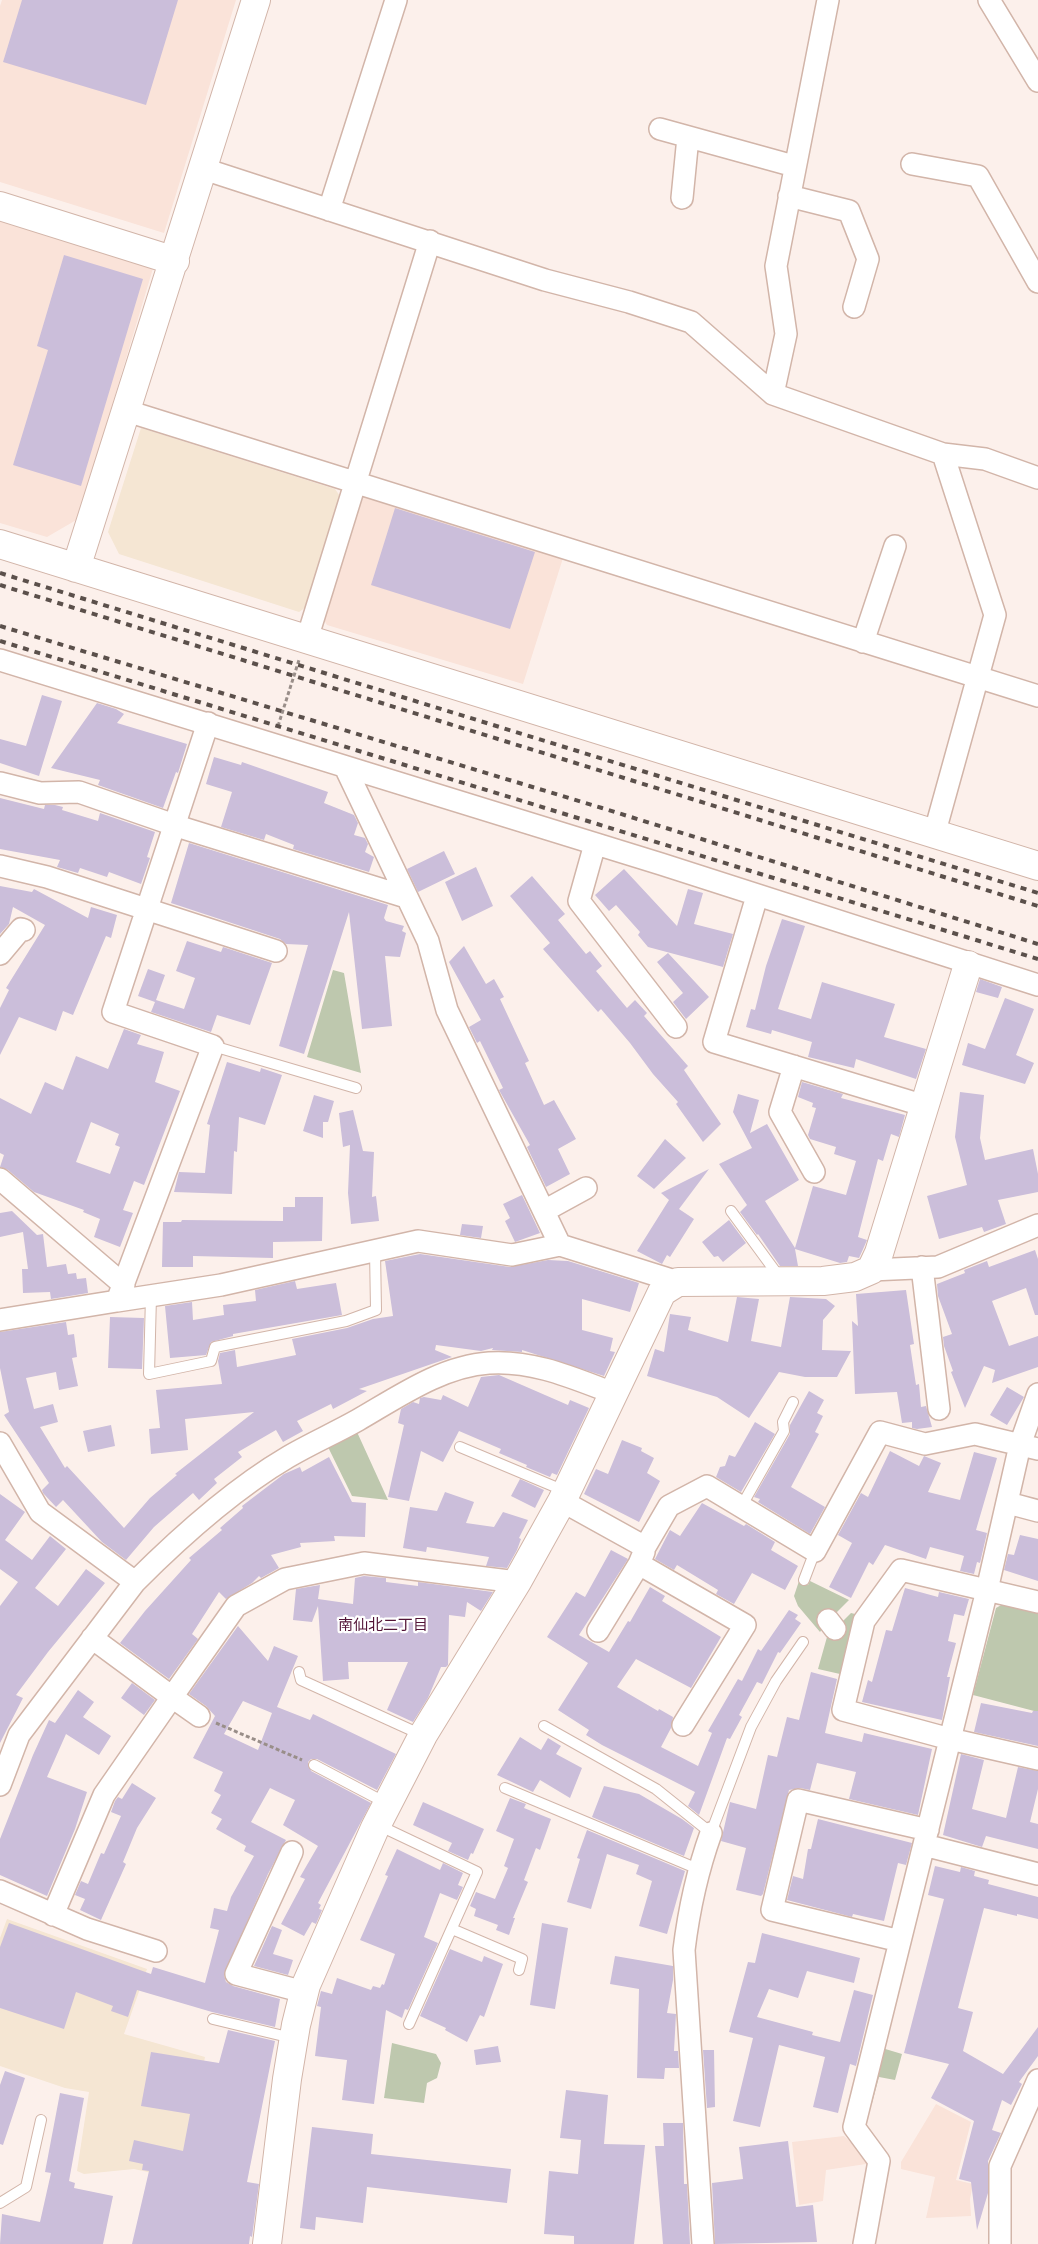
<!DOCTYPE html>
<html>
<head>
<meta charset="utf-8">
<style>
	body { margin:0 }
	canvas { display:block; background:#fcf0eb }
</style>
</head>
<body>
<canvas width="1038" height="2244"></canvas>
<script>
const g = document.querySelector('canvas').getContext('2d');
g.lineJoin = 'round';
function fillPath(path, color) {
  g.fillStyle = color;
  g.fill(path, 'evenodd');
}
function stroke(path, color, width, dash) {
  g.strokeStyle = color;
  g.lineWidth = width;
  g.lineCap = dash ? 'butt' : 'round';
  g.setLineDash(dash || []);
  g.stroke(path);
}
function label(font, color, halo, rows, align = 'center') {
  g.font = font + ' "PT Sans Narrow","Noto Sans JP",sans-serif';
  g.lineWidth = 4.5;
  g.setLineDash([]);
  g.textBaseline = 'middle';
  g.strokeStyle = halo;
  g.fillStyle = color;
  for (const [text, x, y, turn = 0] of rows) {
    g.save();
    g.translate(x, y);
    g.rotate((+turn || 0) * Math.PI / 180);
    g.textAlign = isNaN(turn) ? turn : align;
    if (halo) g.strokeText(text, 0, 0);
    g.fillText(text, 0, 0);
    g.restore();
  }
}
fillPath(new Path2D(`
	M2 0H236L164 233 0 182V6Z
	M0 216 154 265 78 519 47 537 0 523Z
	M364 493 564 555 523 684 327 625 321 615 356 498Z
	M936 2104 971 2122 956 2180 973 2184 970 2199 971 2216 926 2218 935 2177 901 2169V2162Z
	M844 2136 867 2157 866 2164 826 2170 823 2201 799 2205 792 2142Z`), '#fae3d9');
fillPath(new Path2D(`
	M141 428 335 489 340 496 306 607 299 612 119 554 108 532Z
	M7 1919 147 1969 124 2034 205 2057 196 2103 207 2185 134 2169 84 2174 77 2171 89 2092 65 2088 0 2066V1938Z`), '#f5e6d3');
fillPath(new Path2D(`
	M333 970 344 973 361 1073 307 1057Z
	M357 1432 388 1500 352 1496 328 1447Z
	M799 1581 808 1585 810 1581 849 1600 827 1622 820 1632 798 1606 794 1596Z
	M1003 1604 1038 1613V1712L973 1695 996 1608Z
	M851 1613 855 1614 840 1674 818 1669 827 1637Z
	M392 2043 436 2054 441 2063 437 2078 427 2083 424 2103 384 2098Z
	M882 2048 902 2054 895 2080 879 2077 872 2103 868 2102Z`), '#bec8ae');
fillPath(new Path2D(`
	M22 0H178L146 105 3 62Z
	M64 255 143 279 81 486 13 465 48 350 37 346Z
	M395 508 535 552 510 629 371 585Z
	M42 695 62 701 39 776 0 763V739L26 746Z
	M97 703 116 709 124 714 117 723 187 744 178 773 176 772 163 808 98 785 100 780 51 768Z
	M214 757 241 765 242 762 328 792 324 803 354 815 358 823 354 835 365 838 368 844 365 852 374 857 369 872 293 849 294 845 266 834 264 840 221 827 232 792 206 784Z
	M0 798 44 809 45 805H55L63 807 62 810 98 821 100 813 155 832 147 857 150 858 141 884 109 872 107 877 80 868 78 873 57 867 60 860 0 849Z
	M189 843 388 905 384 918 386 921 404 926 402 931 406 933 400 957 385 956 392 1026 362 1029 349 912 304 1054 279 1046 308 945 286 944 280 939 171 903Z
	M444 851 455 874 418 892 407 869Z
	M476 867 493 906 462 921 445 882Z
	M624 869 677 926 688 889 703 893 694 924 733 934 723 967 648 947 638 935 640 932 616 905 609 911 595 895Z
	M532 876 565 914 558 920 586 954 590 951 602 966 596 971 627 1008 635 1000 647 1013 644 1016 688 1066 684 1070 721 1124 703 1142 676 1104 678 1102 653 1074 630 1043 601 1009 598 1012 543 949 550 943 510 896Z
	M0 886 32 892 34 889 88 918 91 907 117 915 111 938 106 936 73 1015 63 1011 56 1031 19 1017 0 1055V1008L9 990 6 988 45 925 13 907 9 924 0 934Z
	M782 919 805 926 778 1009 811 1019 822 982 895 1004 884 1037 926 1049 916 1079 856 1059 854 1068 808 1057 812 1042 772 1030 771 1034 746 1027 751 1009 755 1010 766 966Z
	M187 941 221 952 223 947 272 963 250 1025 217 1015 211 1032 151 1012 155 1002 138 996 148 969 165 975 156 1000 184 1009 195 978 176 971Z
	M464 946 486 984 494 979 504 997 500 999 529 1061 525 1063 544 1105 554 1100 576 1139 558 1149 570 1174 546 1187 527 1147 530 1145 499 1090 503 1088 480 1041 477 1043 469 1027 481 1020 449 962Z
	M668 953 709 997 686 1019 673 1002 683 993 657 962Z
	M980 979 1002 987 998 998 976 992Z
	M1005 998 1034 1009 1016 1055 1034 1063 1025 1084 962 1065 968 1043 985 1049Z
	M124 1029 141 1035 137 1044 164 1052 155 1082 180 1091 144 1185 134 1181 123 1210 133 1213 120 1247 94 1237 100 1219 83 1212 84 1210 34 1192 8 1170 0 1167 4 1155 0 1153V1098L31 1114 45 1082 63 1090 76 1056 108 1069ZM91 1122 119 1134 115 1145 120 1147 110 1174 76 1162Z
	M227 1062 260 1072 261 1068 282 1075 265 1125 239 1117 237 1152 234 1151 232 1194 174 1192 179 1172 205 1173 210 1125 207 1124Z
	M802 1082 843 1094 841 1098 905 1115 899 1137 891 1134 883 1161 878 1159 858 1237 867 1240 864 1247 859 1258 849 1256 847 1262 840 1263 795 1249 798 1266H780L758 1234 757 1235 740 1212 747 1205 719 1164 752 1148 733 1112 738 1094 759 1100 750 1133 767 1124 799 1180 765 1201 795 1248 813 1186 846 1195 856 1161 834 1154 836 1147 810 1139 808 1135 816 1108 812 1107 813 1103 798 1097Z
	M960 1092 984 1095 980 1138 985 1160 1033 1149 1038 1174V1192L998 1200 1006 1224 984 1232 982 1227 939 1239 927 1196 967 1185 955 1137Z
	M314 1095 334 1101 328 1122H323V1138L303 1131Z
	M353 1110 363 1151 374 1152 372 1197 376 1196 379 1221 351 1224 348 1193 350 1145 343 1147 339 1113Z
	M665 1139 686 1158 654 1189 637 1176Z
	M709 1169 679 1209 694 1219 670 1257 667 1255 662 1264 637 1251 669 1200 661 1193Z
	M522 1195 540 1233 515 1242 505 1221 510 1218 503 1204Z
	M295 1197H323L322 1241 273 1242V1258L193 1256V1267H162L163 1222H181L182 1220 283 1221V1207H295Z
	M12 1211 37 1235 43 1234 47 1267 66 1264 68 1274 76 1273 77 1279 86 1278 88 1293 51 1299 50 1292 23 1293 22 1269H28L23 1232 0 1237V1213Z
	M729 1220 746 1243 723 1262 718 1256 714 1257 702 1242Z
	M462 1224 483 1226 481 1238 460 1235Z
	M1035 1250 1038 1259V1315H1035L1026 1288 992 1301 1009 1346 1038 1336V1367L992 1383 995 1370 984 1366 965 1408 951 1372 953 1371 944 1346 943 1337 952 1334 938 1296 937 1284 965 1273 964 1270 987 1261 989 1267Z
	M420 1254 510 1267 548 1260 568 1261 639 1283 630 1312 582 1299V1330L613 1338 610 1351 615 1352 604 1376 522 1350V1352L492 1350 493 1348 481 1351 436 1345 435 1350 452 1357 359 1389 367 1391 333 1409 331 1404 297 1421 303 1431 283 1442 276 1430 238 1452 242 1457 214 1479 217 1483 199 1500 193 1493 154 1527 126 1560 102 1542 63 1500 56 1507 43 1493 42 1490 49 1483 4 1415 9 1412 0 1368V1332L66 1322 68 1335 74 1334 77 1357 72 1358 78 1386 59 1390 56 1372 26 1378 34 1409 53 1404 58 1422 40 1427 65 1468 67 1466 124 1528 150 1498 177 1475 175 1474 254 1412 185 1419 188 1450 151 1454 149 1429 160 1428 156 1390 222 1384 218 1361 220 1353 235 1350 237 1367 267 1361 296 1355 292 1339 347 1328 373 1319 393 1316 385 1261Z
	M295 1281 297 1289 336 1283 342 1315 233 1334V1336L211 1342 206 1355 170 1358 165 1306 192 1302 193 1320 224 1315 223 1305 256 1301 255 1290Z
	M906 1290 914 1344 910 1345 916 1385 919 1384 921 1407 926 1406 932 1427 917 1429 912 1428V1422L902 1423 897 1392 855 1394 852 1321 858 1326 856 1294Z
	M737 1297 759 1299 751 1341 781 1347 790 1297 826 1299 835 1306 823 1320 822 1350 851 1351 837 1377H805L779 1372 749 1418 717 1397 647 1376 655 1349 664 1352 670 1314 691 1317 688 1330 728 1342Z
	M110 1317 144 1318 142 1369 108 1368Z
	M499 1375 568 1405 570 1400 589 1408 557 1475 552 1473 550 1477 526 1467 527 1465 499 1453 501 1449 459 1431 443 1462 421 1451 409 1501 388 1497 404 1425 398 1423 401 1409 413 1402 419 1404 420 1398 424 1397 441 1400 443 1395 468 1407 481 1377Z
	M1007 1387 1024 1397 1007 1425 990 1415Z
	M809 1391 824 1400 817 1413 823 1416 815 1432 819 1434 791 1487 825 1507 810 1534 758 1502 760 1499 754 1497 790 1434V1425Z
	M755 1422 775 1434 741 1492 716 1477 720 1467 725 1466 729 1455 735 1457Z
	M111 1425 115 1446 88 1452 83 1431Z
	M622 1440 642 1448 641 1451 654 1458 647 1473 660 1481 639 1522 584 1494 596 1469 608 1474Z
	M890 1451 919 1466 924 1456 941 1463 928 1492 960 1500 974 1452 997 1458 976 1530 987 1533 980 1563 977 1562 974 1574 960 1571 964 1556 961 1555 930 1547 926 1559 885 1545 873 1565 869 1562 851 1598 829 1587 852 1543 838 1535 861 1493 868 1497Z
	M329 1457 352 1502 366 1503 365 1537 334 1536 335 1541 300 1543 301 1547 271 1555 279 1568 261 1578 259 1576 252 1583 226 1599 219 1592 192 1634 198 1639 169 1679 120 1643 145 1611 191 1560 189 1558 222 1530 220 1528 243 1508 242 1506 284 1474 300 1467 302 1472Z
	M520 1479 544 1490 535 1508 511 1496Z
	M445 1492 474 1502 466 1523 494 1527 503 1512 528 1520 519 1538 521 1539 517 1550 507 1568 486 1566 489 1557 427 1547 426 1552 403 1548 410 1507 437 1511Z
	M0 1494 25 1512 5 1540 32 1560 50 1536 66 1549 35 1588 58 1606 86 1569 105 1583 48 1652 16 1695 23 1698 0 1743V1606L18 1582 0 1569Z
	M702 1503 744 1526 746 1524 775 1542 771 1550 798 1566 785 1590 752 1573 734 1604 716 1594 718 1590 677 1565 674 1570 655 1559 670 1530 680 1536Z
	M1020 1535 1038 1539V1581L1004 1570 1008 1554 1014 1555Z
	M611 1550 628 1559 579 1635 609 1652 628 1621 630 1622 650 1587 665 1596 662 1601 721 1637 691 1688 636 1659 617 1687 658 1711 659 1709 673 1717 671 1728 661 1747 698 1766 712 1733 708 1731 738 1679 742 1681 758 1649 761 1651 789 1610 798 1615 795 1619 801 1623 780 1653 778 1652 762 1684 757 1682 739 1715 742 1717 730 1739 727 1738 699 1815 688 1806 695 1792 602 1745 586 1735 589 1730 558 1710 588 1663 547 1637 576 1592 585 1597Z
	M364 1576 386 1578V1582L418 1586V1582L493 1592 481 1611 467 1602 465 1617 449 1615 448 1665 446 1667H441L428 1698 413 1722 387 1710 408 1662H348L349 1679 323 1681 318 1606 312 1622 293 1620 296 1589 320 1585 318 1599 353 1604 355 1578Z
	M905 1588 938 1597 939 1592 969 1599 964 1616 954 1614 948 1641 956 1643 947 1677H950L942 1720 862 1702 868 1680 872 1682 886 1630 892 1631Z
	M238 1626 268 1661 274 1646 298 1656 277 1707 310 1720 313 1714 396 1754 377 1790 317 1759H311L308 1762 311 1771 371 1803 318 1903 321 1905 319 1909 322 1910 316 1924 312 1922 304 1936 281 1924 305 1879 300 1877 318 1846 283 1825 295 1800 270 1788 251 1822 286 1840 268 1874 224 1975 226 1982 233 1986 280 1999 275 2027 212 2012 137 1990 128 2017 111 2011 113 2006 76 1992 64 2029 0 2008V1947L9 1923 151 1974 153 1967 205 1983 219 1930 210 1928 214 1908 227 1911 231 1897 254 1856 244 1851 246 1846 216 1829 222 1819 211 1813 221 1795 214 1791 223 1772 193 1758 215 1716 206 1706 189 1694ZM243 1701 272 1713 258 1750 224 1734Z
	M811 1672 837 1679 825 1733 862 1742 864 1733 932 1749 918 1815 849 1799 856 1772 817 1763 810 1790 800 1788 789 1790 763 1894 761 1896 736 1890 746 1848 721 1841 730 1802 756 1809 768 1755 777 1757 787 1717 799 1720Z
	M132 1683 155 1700 144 1715 121 1698Z
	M78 1690 94 1702 83 1717 111 1736 99 1755 66 1734 47 1777 87 1792 75 1829 47 1896 0 1875V1839L33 1755 49 1720 55 1723Z
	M981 1703 1032 1713 1033 1711H1038V1746L974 1732Z
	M520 1737 541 1750 548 1738 561 1746 556 1754 582 1768 570 1798 540 1780 533 1792 497 1775Z
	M961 1754 984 1760 972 1809 1006 1818 1018 1767 1038 1771V1789L1030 1822 1038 1824V1849L986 1836 982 1847 943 1835Z
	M132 1783 156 1798 137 1828 123 1862 126 1864 101 1920 80 1910 85 1899 75 1895 81 1881 88 1884 101 1853 104 1854 121 1816 111 1812 115 1801 118 1797 122 1799Z
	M604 1786 639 1794 682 1819 694 1828 684 1856 592 1817Z
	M510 1798 526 1804 524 1808 551 1819 540 1850 536 1848 524 1880 528 1882 513 1918H515L509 1935 496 1930 498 1925 474 1916 476 1909 470 1906 476 1892 495 1899 508 1868 504 1866 514 1839 496 1831Z
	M423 1802 484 1829 473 1854 471 1853 468 1860 448 1851 452 1843 413 1825Z
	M818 1819 912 1843 906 1865 898 1863 884 1921 853 1914 852 1917 787 1900 793 1876 803 1879 808 1849H811Z
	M587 1830 685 1871 667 1934 639 1926 652 1881 636 1874 639 1865 607 1854 591 1909 567 1902 580 1859 577 1858Z
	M397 1849 440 1870 443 1863 463 1873 458 1885 463 1887 457 1900 440 1893 424 1937 438 1943 408 2010 405 2009 402 2018 386 2010 374 2104 342 2100 347 2060 315 2056 321 2007 317 2006 321 1991 332 1994 337 1978 371 1990 373 1986 380 1988 382 1984 384 1985 395 1954 360 1940 388 1876 385 1875Z
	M935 1866 960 1872 961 1867 975 1871 974 1876 989 1880 988 1884 1038 1897V1919L1017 1914V1916L984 1908 958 2008 973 2012 963 2051 1003 2074 1038 2027V2056L1019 2082 1022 2084 1011 2105 1002 2100 992 2130 1001 2133 988 2161V2193L977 2230 971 2182 959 2179 974 2121 931 2098 949 2064 904 2053 944 1899 928 1895Z
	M542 1923 568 1928 555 2009 530 2005Z
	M272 1926 282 1930 273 1954 293 1960 288 1975 254 1966Z
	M762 1933 860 1958 854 1983 807 1971 798 1998 769 1989 757 2017 813 2032 812 2035 840 2042 854 1990 873 1995 856 2066 850 2064 838 2113 813 2107 825 2057 779 2045 760 2127 733 2121 753 2038 729 2032 748 1962 755 1963Z
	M450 1949 482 1962 484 1956 503 1964 484 2017 480 2015 467 2042 445 2030 446 2028 420 2016Z
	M615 1956 673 1966V1980L667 2013 676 2014 674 2051H678L679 2068H665L664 2079 637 2078 639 1989 610 1984Z
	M228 2030 275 2041 247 2182 259 2184 252 2237 250 2236 249 2244H132L149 2171 142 2170 143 2164 129 2161 134 2140 183 2151 190 2114 141 2106 151 2052 219 2063Z
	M498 2046 501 2062 476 2065 474 2050Z
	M703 2050H714L715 2107 707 2108Z
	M5 2071 25 2078 3 2145 0 2144V2085Z
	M566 2090 608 2095 604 2144 645 2145 634 2244H574V2236L544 2234 549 2171 578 2174 581 2140 560 2138Z
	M60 2093 84 2098 69 2181 75 2183 74 2188 113 2196 103 2244H0L2 2214 40 2222 51 2173 45 2172Z
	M663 2123H683L684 2184H687L690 2244H663L655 2146H664Z
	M312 2127 373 2134 371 2154 511 2169 507 2203 367 2187 363 2223 316 2217 315 2230 300 2228Z
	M788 2141 796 2207 813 2205 817 2242 715 2244 712 2183 743 2179 739 2147Z`), '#cbbeda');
const lane = new Path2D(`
	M213 1046 356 1088
	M731 1211 775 1271 776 1278
	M151 1296 149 1374 211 1361 215 1347 346 1321 376 1310 375 1251
	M460 1447 565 1491
	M741 1507 784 1431 783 1422 793 1402
	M804 1580 815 1551
	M299 1672 301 1680 422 1735
	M544 1726 656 1789 711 1833 751 1727 776 1681 803 1642
	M314 1765 386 1803
	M505 1788 698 1869
	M378 1825 477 1872 409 2024
	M452 1929 522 1959 519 1970
	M213 2019 292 2038
	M0 2203 26 2187 41 2120`);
const street = new Path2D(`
	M989 0 1038 81
	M660 129 794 166
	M912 164 978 176 1038 282
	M204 169 545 280 629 302 691 322 773 394 943 454 985 459 1038 478
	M789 196 849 211 868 259 854 307
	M682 198 688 137
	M329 210 396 0
	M773 394 786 334 776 266 828 0
	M127 411 1038 696
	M307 639 430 241
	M863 642 895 546
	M0 660 661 864 1038 985
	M345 767 428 941 447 1010 560 1245
	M0 783 40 793 79 792 183 828 406 897
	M934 835 995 615 943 454
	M595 844 579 901 676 1027
	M0 866 47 877 276 951
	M757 896 714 1042 925 1106
	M0 954 21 929 24 930
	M794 1066 780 1112 814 1172
	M0 1179 124 1285
	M544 1211 586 1188
	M922 1267 939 1409
	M871 1270 938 1267 1038 1225
	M117 1301 221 1285 418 1241 512 1255 560 1245 678 1282
	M0 1320 117 1301 213 1046 113 1012 208 723
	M0 1443 40 1512 135 1582C181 1536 232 1490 288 1457 310 1444 335 1433 358 1420 398 1397 442 1366 489 1363 533 1360 573 1378 613 1393
	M562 1501 645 1547 669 1506 707 1486 815 1551 880 1432 925 1444 975 1434 1038 1449
	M1008 1503 1038 1511
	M639 1564 745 1625 683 1725
	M1038 1602 901 1570 864 1621 843 1710 950 1739 1038 1759
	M828 1620 835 1629
	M598 1631 639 1564 644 1552
	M92 1638 172 1697 236 1606 285 1579 364 1563 517 1582
	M0 1785 19 1735 135 1582
	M924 1845 1038 1874
	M292 1852 236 1974 304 1992
	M0 1891 87 1929 156 1951
	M53 1915 104 1795 172 1697 199 1716
	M900 1941 772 1910 798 1800 928 1830
	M703 2244 684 1950C689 1909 697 1872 711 1833
	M864 2244 879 2161 854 2127 987 1590 1020 1445 1038 1394
	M1000 2244V2166L1038 2080`);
const secondary = new Path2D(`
	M0 206 175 261
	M0 544 1038 866
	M76 568 256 0
	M267 2244 287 2079 296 2025 306 1985 375 1828 423 1735 517 1582 562 1501 662 1292 678 1282 823 1281 855 1277 871 1270 879 1253 968 965`);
stroke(lane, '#d2b5a9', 12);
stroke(street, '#d2b5a9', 24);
stroke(secondary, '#d2b5a9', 30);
stroke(new Path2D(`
	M278 726 299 660
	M216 1723 302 1760`), '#998e89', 3, [4, 2.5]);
stroke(lane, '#fff', 10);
stroke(street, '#fff', 21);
stroke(secondary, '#fff', 28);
stroke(new Path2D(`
	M0 573 1038 893
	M0 585 1038 906
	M0 626 602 808 1038 944
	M0 641 1038 959`), '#5b504b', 4, [6, 6]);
label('15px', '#521437', '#fff', [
	["南仙北二丁目",383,1626]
]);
</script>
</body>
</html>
